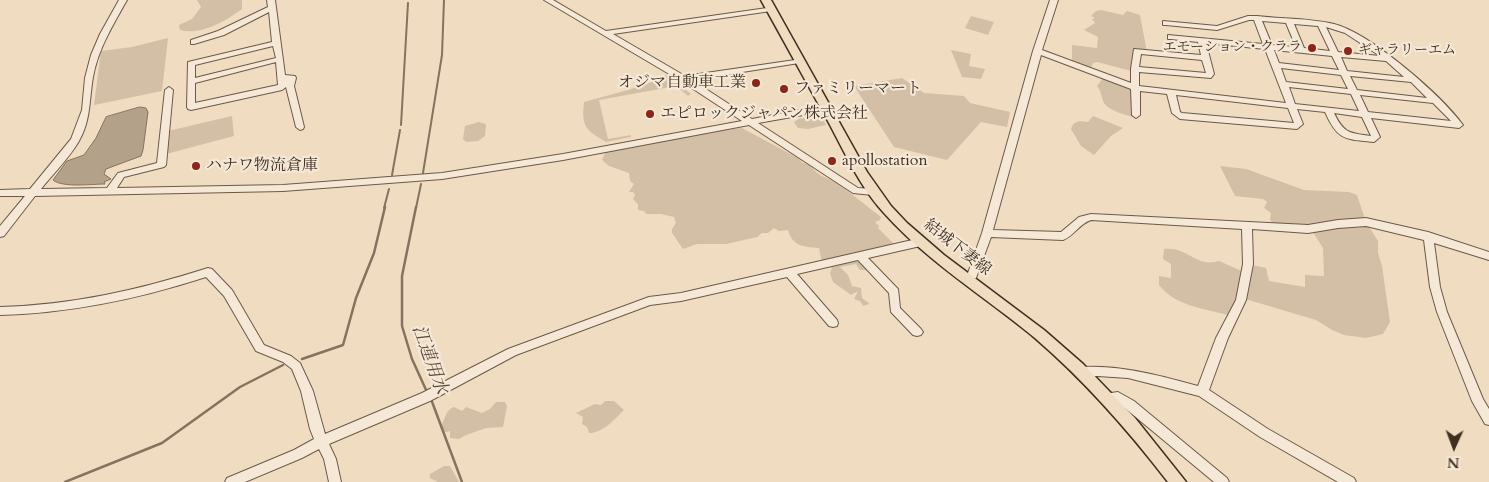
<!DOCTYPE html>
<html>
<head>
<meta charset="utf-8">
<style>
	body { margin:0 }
	#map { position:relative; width:1489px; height:482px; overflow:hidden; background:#f0dcc1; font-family:Cardo,serif }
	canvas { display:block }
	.north { position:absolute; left:1429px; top:422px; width:50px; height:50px; -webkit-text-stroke:4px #f5e8d7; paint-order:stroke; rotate:182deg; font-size:14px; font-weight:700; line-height:20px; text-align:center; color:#3f2f20 }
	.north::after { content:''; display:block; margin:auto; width:18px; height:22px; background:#3f2f20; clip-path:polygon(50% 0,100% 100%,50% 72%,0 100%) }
</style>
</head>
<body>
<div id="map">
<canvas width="1489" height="482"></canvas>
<div class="north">N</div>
</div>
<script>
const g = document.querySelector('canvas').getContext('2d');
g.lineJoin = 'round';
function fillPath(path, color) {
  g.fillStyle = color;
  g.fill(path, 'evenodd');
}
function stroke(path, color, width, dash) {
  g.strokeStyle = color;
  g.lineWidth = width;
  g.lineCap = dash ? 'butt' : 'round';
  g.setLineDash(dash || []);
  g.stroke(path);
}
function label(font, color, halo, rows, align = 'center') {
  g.font = font + ' Cardo,"Noto Serif JP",serif';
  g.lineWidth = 4.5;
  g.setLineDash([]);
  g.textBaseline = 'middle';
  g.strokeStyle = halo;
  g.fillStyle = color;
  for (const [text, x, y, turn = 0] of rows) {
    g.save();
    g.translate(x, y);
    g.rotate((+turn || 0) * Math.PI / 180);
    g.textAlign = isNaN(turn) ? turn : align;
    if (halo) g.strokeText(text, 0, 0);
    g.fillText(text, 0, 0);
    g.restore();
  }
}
fillPath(new Path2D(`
	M197 0H242V9C226 21 200 36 180 30L179 25 192 19 201 7Z
	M1101 10 1123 15 1127 11 1140 15 1147 52 1137 51 1135 72 1097 62 1093 63 1090 70 1072 63V45L1097 48 1098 37 1084 30 1095 23 1092 19 1095 18 1091 16 1096 11Z
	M971 16 994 22 988 35 965 28Z
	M168 38 162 91 94 105 101 51 132 47Z
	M951 50 971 54 969 66 985 69 981 79 962 77Z
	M666 75 691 94 688 96 676 86 599 100 608 139 631 135V137L606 142C586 130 581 127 584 102L628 90 652 82Z
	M902 78 924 93 964 96 970 103 1010 112 1007 127 981 122 947 160 894 147 854 86Z
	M1103 78 1134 88 1135 118C1125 114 1107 111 1103 101 1101 95 1101 91 1097 86Z
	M232 116 234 136 166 154 168 131Z
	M1093 116 1123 128 1111 136 1094 155 1081 146 1071 129C1074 120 1080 121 1088 122Z
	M809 117 824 121 826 125 808 129 798 128 794 122 799 119Z
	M479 122 486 124 485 136 478 141 466 142 463 139 465 126Z
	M742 128 798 158 803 163C812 164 814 173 822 176 842 184 862 203 881 217L880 220 875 222 879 226 878 228 895 245 866 256 867 270H860L856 264 840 267 848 275 852 286 861 288 862 298 869 303V304L863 306 860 301 854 299 858 291 851 295 833 282 830 273 832 268 822 263 819 248C804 247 792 246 788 230L779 231 774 228 768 233H762L757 237 726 244H697L683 249 672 233V229L676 223 674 217 661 214H646L644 211 638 210V204L633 199 635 195 633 192H629L634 184 630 181 629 173 609 166 602 160 606 151 658 140H672L673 138 685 137 686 135C695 134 704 134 713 133V131Z
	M1220 166 1246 169 1304 190 1349 192 1357 195 1366 222 1378 241V253L1382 266 1390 322 1383 334 1366 338 1344 335 1332 330 1316 320 1242 298 1234 317C1207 308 1177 308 1159 285V276L1171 278V264L1163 259 1164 249C1188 246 1195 268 1219 261L1246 273 1248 264 1266 268 1269 281 1305 287V275L1324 276 1323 248 1311 229 1277 228 1270 220 1271 213 1264 208 1267 202 1263 199 1235 196Z
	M605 401H614L624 410C616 418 602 434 589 433L587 427 582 424 583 417 576 413 595 404 601 405Z
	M496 402H505L507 406 503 427 486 428 466 435 459 439 450 438V431L443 433 440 427C446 420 444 411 454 407L462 411 466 407 482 413 490 409Z
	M444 466H450L459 482H438L430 478V474Z`), '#d2bfa6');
const water = new Path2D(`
	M140 107 146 108 148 112 143 150 141 156 106 169 104 174 111 179 104 182 105 184C93 184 62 188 53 180L67 161 84 155 96 138 106 117Z`);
fillPath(water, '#b4a18a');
stroke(water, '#857360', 1);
stroke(new Path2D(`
	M401 125 408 3
	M423 173 442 55 444 0
	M392 175 400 130
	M384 208 389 189
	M416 208 421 184`), '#857360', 2);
stroke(new Path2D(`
	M416 207 402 276V326L412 359 427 392
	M302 359 343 345 356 298 374 253 385 207
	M431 399 462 482
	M65 482 162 443 240 387 283 365`), '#857360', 2.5);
const minor = new Path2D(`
	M119 0H127C113 25 98 49 93 77 89 100 91 120 79 141 70 157 53 174 41 189L107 188 118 173 157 163 165 90 169 87 173 90 166 165 164 167 124 177 117 188 283 185 442 173 563 154 742 121 681 81 544 0H553L606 31 774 7 775 9 771 11 613 34 685 76 802 59 803 61 799 63 692 80 752 119 826 105 829 106 830 108 826 111 758 123 858 188 873 189 878 192 873 195 853 193 749 125 563 160 442 179 283 191 35 196 4 236 0 237V226L25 196H0V190L30 189 71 139 82 110 85 78 91 55 100 34Z
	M267 0H275L285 75 295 76 296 78 294 86 304 127 303 129 300 130 296 127 286 87 282 90 191 110 188 109 187 107 188 62 272 42 269 12 224 35 194 44H191V40L218 31 268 7ZM273 46 276 58 195 78V65ZM276 62 278 85 195 103V83Z
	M1050 0H1058L1042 50 1131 83V69L1134 49 1201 55 1198 42 1171 39H1168V35L1263 44 1254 20H1249L1217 30 1166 25H1163V21L1217 26 1248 16H1257C1282 19 1309 18 1334 24 1370 33 1441 95 1463 125L1459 128 1371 118 1380 137 1374 142C1345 139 1338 141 1325 112L1297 109 1303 124 1297 129 1180 119 1172 113 1167 94 1140 91V115L1136 118 1132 115 1131 89 1041 55 993 230 1061 232 1079 217 1091 214 1308 225 1338 220 1366 218 1428 232 1489 252V260L1434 243 1440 287 1447 312 1483 399 1489 409V425L1485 424 1472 401 1437 312 1430 287 1424 240 1366 226 1338 228 1308 233 1252 229 1253 264 1246 300 1228 338 1209 390 1268 429 1354 478 1356 482H1338L1260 437 1199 396 1128 378 1098 376 1083 377 1079 375 1077 372 1079 369 1083 367C1123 365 1160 376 1198 386L1216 338 1236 300 1243 264 1242 229 1091 220C1079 224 1074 236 1063 240L991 237 976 278 968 282 964 281 963 278 968 273 982 233 1033 51ZM1262 21 1286 23 1296 47 1272 45ZM1294 24 1318 26 1330 51 1304 48ZM1326 27 1345 33 1380 56 1338 52ZM1206 43 1265 49 1286 103 1139 86V72L1211 78 1214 74ZM1274 50 1332 56 1339 70 1279 63ZM1141 54 1202 60 1206 73 1139 67ZM1341 57 1386 61 1404 77 1347 71ZM1281 68 1341 75 1348 89 1286 82ZM1350 76 1411 82 1427 98 1357 90ZM1289 87 1351 94 1359 111 1295 104ZM1176 95 1288 108 1294 123 1182 113 1180 112ZM1360 95 1433 103 1451 121 1368 112ZM1334 113 1362 117 1371 136C1350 133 1344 134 1334 113Z
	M921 238 925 239 926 242 925 245 868 258 898 289 900 308 921 329 923 332 921 335 917 336 913 335 891 312 889 293 858 260 797 274 837 320 838 323 837 326 833 327 829 326 787 277 681 301 650 305 516 355 430 401 329 444 336 459 341 482H329L324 459 319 449 302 458 245 482H225L227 478 294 450 314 439 310 429 301 391 292 369 283 362 256 351 224 296 206 277C138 299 71 313 0 315V307C72 305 139 290 208 268L212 269 232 290 264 345 291 356 300 363 313 391 325 434 422 393 508 349 649 297 681 293Z
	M1118 392 1134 401 1227 478 1229 482H1214L1126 409 1116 402 1108 403 1104 402 1102 398 1104 394Z`);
const major = new Path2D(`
	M761 0H771L867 172 891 206 907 223 944 255 1044 330 1083 364 1135 418 1186 482H1168C1128 430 1085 381 1035 338 984 296 928 262 884 213 860 187 845 153 829 123 806 82 784 41 761 0Z`);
stroke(minor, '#6b5a48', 2);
stroke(major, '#3f2f20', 3);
fillPath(minor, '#f5e8d7');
fillPath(major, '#f0dcc1');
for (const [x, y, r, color] of [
	[1312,48,5,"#8f2418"],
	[1348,51,5,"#8f2418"],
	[756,83,5,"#8f2418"],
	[784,89,5,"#8f2418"],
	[650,114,5,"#8f2418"],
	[832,161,5,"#8f2418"],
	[196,166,5,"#8f2418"]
]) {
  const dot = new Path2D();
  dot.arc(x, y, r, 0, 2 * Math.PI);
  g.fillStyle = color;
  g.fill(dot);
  stroke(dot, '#f5e8d7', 2);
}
label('14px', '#3f2f20', '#f5e8d7', [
	["エモーション・クララ",1302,48],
	["ギャラリーエム",1358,51,"left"]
], 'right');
label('16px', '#3f2f20', '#f5e8d7', [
	["オジマ自動車工業",746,83,"right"],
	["ファミリーマート",794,89],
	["エピロックジャパン株式会社",660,114],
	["apollostation",842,161],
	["ハナワ物流倉庫",206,166]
], 'left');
label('16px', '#3f2f20', '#f5e8d7', [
	["結城下妻線",957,248,38]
]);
label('italic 18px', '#5c4c3a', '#f5e8d7', [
	["江連用水",429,360,70]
]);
</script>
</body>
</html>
